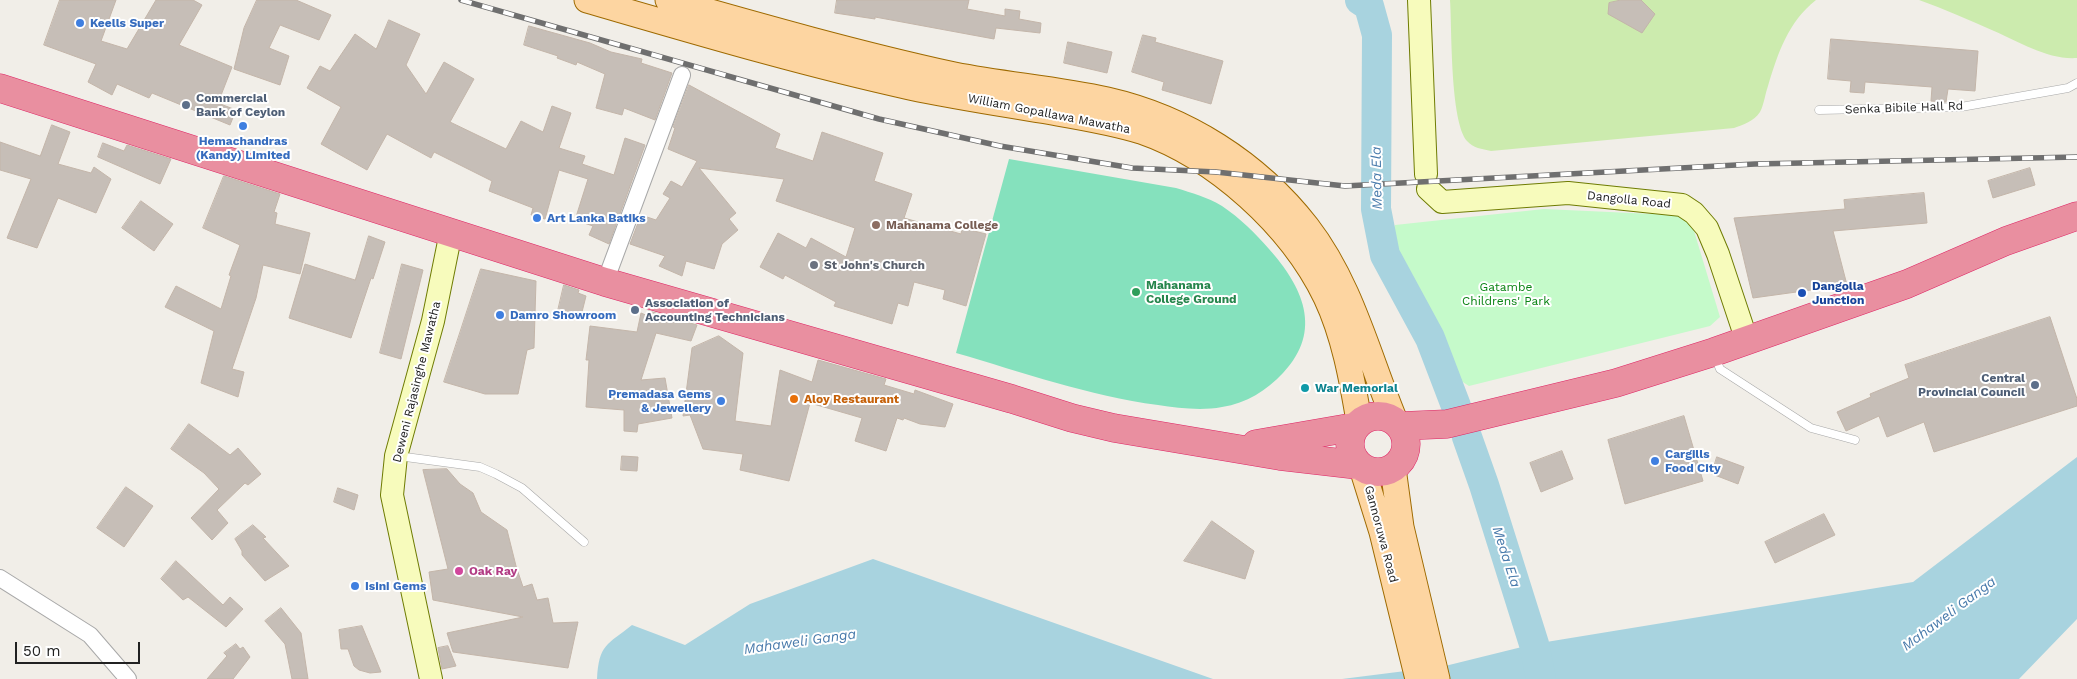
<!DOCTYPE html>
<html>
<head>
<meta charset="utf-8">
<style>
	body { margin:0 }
	#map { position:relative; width:2077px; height:679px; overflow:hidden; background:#f1eee8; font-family:"Work Sans",sans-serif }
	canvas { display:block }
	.scale { position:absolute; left:15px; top:642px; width:125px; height:22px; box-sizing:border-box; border:2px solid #212121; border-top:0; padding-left:6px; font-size:15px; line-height:18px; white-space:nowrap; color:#212121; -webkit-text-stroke:4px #fff; paint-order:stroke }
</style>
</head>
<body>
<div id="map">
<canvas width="2077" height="679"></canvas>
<div class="scale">50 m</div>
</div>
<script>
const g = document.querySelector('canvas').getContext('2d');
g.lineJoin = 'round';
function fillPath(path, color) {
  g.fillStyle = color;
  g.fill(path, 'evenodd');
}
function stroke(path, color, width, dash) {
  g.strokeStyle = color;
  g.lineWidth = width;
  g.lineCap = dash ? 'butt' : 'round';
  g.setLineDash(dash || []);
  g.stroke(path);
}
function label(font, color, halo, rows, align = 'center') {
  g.font = font + ' "Work Sans",sans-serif';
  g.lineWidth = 4;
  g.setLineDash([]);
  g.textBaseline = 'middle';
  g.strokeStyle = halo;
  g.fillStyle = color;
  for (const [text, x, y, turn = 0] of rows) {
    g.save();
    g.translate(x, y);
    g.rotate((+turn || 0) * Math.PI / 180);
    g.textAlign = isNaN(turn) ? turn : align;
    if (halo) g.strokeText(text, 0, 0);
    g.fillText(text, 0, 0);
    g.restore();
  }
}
fillPath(new Path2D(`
	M1450 0H1816C1788 22 1778 53 1768 86 1765 94 1764 105 1760 112 1754 121 1743 125 1734 128L1491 151C1482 149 1473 148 1467 141 1450 121 1452 29 1450 0Z
	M1919 0H2077V58C2048 60 2020 42 1994 31 1969 20 1944 9 1919 0Z`), '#ccebae');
fillPath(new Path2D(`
	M1544 209 1675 215 1691 221 1720 317 1710 326 1469 386 1458 379 1389 239 1395 225Z`), '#c5faca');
fillPath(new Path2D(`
	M1009 159 1176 188C1192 193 1207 197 1222 206 1240 218 1255 233 1269 249 1302 286 1324 330 1283 373 1266 391 1247 403 1222 407 1201 411 1178 408 1158 405 1089 396 1022 372 956 353Z`), '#85e1bd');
fillPath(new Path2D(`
	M2077 457V619L2019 679H1342L1445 666 1534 644 1913 582Z
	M873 559 1213 679H597C599 644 607 645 632 625L685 645 750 604Z`), '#a8d3df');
stroke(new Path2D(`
	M1360 0 1369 6 1377 35 1376 209 1385 255 1430 338 1456 406
	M1467 437 1484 485 1534 644 1541 679`), '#a8d3df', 30);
const building = new Path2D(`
	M60 0H116L101 41 127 49 156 0H193L202 5 179 45 232 67 218 103 236 110 230 125 152 93 149 98 117 84 112 95 88 82 96 64 44 45Z
	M257 0H296L331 15 319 40 280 25 269 48 289 56 280 85 234 69 244 28Z
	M837 0H969L967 9 1005 16V9L1020 11 1019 19 1041 23 1040 33 996 28 994 39 875 17V19L835 13Z
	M1621 0H1641L1655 14 1642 33 1608 14 1609 3Z
	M389 20 420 34 406 65 426 94 444 62 474 79 450 122 506 149 521 121 543 132 552 106 571 113 559 148 585 156 582 164 614 175 625 138 645 145 609 244 589 235 593 226 575 220 588 179 559 170 545 219 531 215 533 208 489 191 492 181 434 152 431 158 387 134 367 170 321 144 341 107 307 88 320 66 330 71 355 34 376 49Z
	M529 26 590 43 611 52 642 59 641 63 672 73 655 120 624 108 622 115 596 108 605 74 577 62 576 65 557 58 558 56 524 45Z
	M1143 35 1156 38 1155 42 1223 61 1211 104 1162 90 1164 82 1132 72Z
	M1831 39 1978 51 1975 91 1948 89 1946 102 1931 101 1932 87 1865 82 1864 93 1850 92 1851 81 1828 79Z
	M1068 42 1112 52 1107 73 1064 63Z
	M689 85 780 134 775 148 813 161 822 132 883 153 874 181 912 194 904 218 961 234 962 228 986 234 966 306 943 299 945 290 914 282 908 306 898 303 892 324 834 306 836 302 785 275 783 279 760 267 778 233 806 248 811 238 846 257 855 228 776 201 784 179 699 168 736 213 729 219 738 230 722 244 714 269 686 261 682 276 659 266 665 256 630 244 641 215 656 220 670 198 663 194 671 181 682 187 697 161 668 149 675 128 673 127Z
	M52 125 70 132 58 164 91 173 94 167 111 179 96 213 58 198 37 248 7 238 31 179 0 170V142L40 156Z
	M103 143 124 151 127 145 171 159 160 184 98 157Z
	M2030 168 2035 185 1993 198 1988 181Z
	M224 176 280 194 274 212 277 213 275 224 310 233 300 274 263 265 256 298 232 369 244 372 238 397 201 383 214 331 165 307 176 286 221 309 231 276 229 275 240 245 203 228Z
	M1924 193 1927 223 1833 231 1847 285 1753 298 1734 218 1845 209 1844 200Z
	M141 201 173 224 154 251 122 228Z
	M369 236 385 242 373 279 371 278 351 338 289 318 305 264 355 280Z
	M402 264 423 270 401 359 380 353Z
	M481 269 536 281 534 348 527 350 518 394H485L444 382Z
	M564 285 579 290 578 293 586 296 580 320 557 315Z
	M649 311 697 325 691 341 656 333 641 380 665 378 672 418 638 424 637 432 624 431V410L586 407 589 360H586L590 326 637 332 641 313 648 316Z
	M2050 317 2077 399V406L1934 452 1924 422 1887 437 1879 416 1846 431 1837 412 1871 397 1870 394 1909 378 1905 365Z
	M719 336 743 353 735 421 771 426 780 370 812 382 818 360 886 379 884 385 914 394 915 390 953 404 945 427 920 424 904 418 903 420 897 418 886 451 855 441 862 418 810 403 789 481 740 470 743 454 703 449 690 415 683 416 692 348Z
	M1684 416 1703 481 1625 504 1608 440Z
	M189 424 230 455 238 448 261 474 248 485 245 483 217 510 228 523 212 540 191 518 219 489 204 473 171 449Z
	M1562 451 1573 479 1541 492 1530 463Z
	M622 456 638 457 637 471 621 470Z
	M1717 457 1744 467 1738 484 1712 474Z
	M447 469 460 484 473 493 481 512 507 530 516 566 523 587 532 584 537 600 548 598 553 623 578 622 568 668 453 652 447 633 523 617 433 600 429 572 448 569 423 470Z
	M126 487 153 506 124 547 97 528Z
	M338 488 358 495 354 510 334 502Z
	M1824 514 1835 535 1775 563 1765 542Z
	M1212 521 1254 551 1245 579 1184 561Z
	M253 525 266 537 263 538 289 566 265 581 242 555V551L235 539Z
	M176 561 223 605 230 597 243 609 226 627 188 597 183 600 161 579Z
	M281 608 301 633 308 679H292L285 644 265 621Z
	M362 626 381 672 370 673 359 670 354 666 348 649H341L339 630Z
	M236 644 240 649 243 647 250 657 233 679H207L227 656 224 653Z
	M448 646 456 666 442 669 438 648Z`);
fillPath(building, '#c6beb7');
stroke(building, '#c3b5a9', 1);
const lane = new Path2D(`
	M1819 110 1961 107 2068 88 2077 83
	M1715 357 1720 369 1811 428 1855 440
	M398 456 480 467 496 474 522 488 584 542`);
const street = new Path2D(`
	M605 282 682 75
	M0 578 90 635 128 679`);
const secondary = new Path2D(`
	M1419 0 1426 174
	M1428 189 1442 202 1568 193 1682 205 1694 213 1707 228 1718 254 1747 341
	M431 679 392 495 396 456 433 321 451 232`);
const primary = new Path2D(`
	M587 0C694 31 801 63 910 87 957 97 1005 104 1052 112 1081 117 1112 122 1141 131 1216 157 1291 225 1326 297 1344 335 1352 379 1359 421
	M668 0C763 27 858 54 954 75 1005 85 1057 89 1107 100 1186 118 1257 163 1307 227 1351 284 1368 356 1395 421
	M1362 468 1382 532 1418 679
	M1393 468 1401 527 1437 679`);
const highway = new Path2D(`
	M0 88 605 282 1012 399 1072 418 1114 428 1280 456 1358 465
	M1350 444a28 28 0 1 1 56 0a28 28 0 1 1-56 0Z
	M1401 426 1447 424 1616 383 1714 352 1907 284 2006 241 2077 216
	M1256 444 1354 427`);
stroke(lane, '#a8a8a8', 9);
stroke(street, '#a8a8a8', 18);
stroke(secondary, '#6f7c03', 24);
stroke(primary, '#9e6a00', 27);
stroke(highway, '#de2665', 29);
stroke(lane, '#fff', 8);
stroke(street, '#fff', 16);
stroke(secondary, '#f7fbbc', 22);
stroke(primary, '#fdd5a1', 25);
stroke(highway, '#e98fa0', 28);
const rail = new Path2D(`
	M461 0 879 119 1000 146 1132 168 1216 172 1345 186 1755 164 2077 157`);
stroke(rail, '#6f6f6f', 5.5);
stroke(rail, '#fff', 4, [11]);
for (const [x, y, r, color] of [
	[80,23,5,"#3f7fe0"],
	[186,105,5,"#5c6f8a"],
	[243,126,5,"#3f7fe0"],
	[537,218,5,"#3f7fe0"],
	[876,225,5,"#8d6e63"],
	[814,265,5,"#6b7280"],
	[1136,292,5,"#2e9e5b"],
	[1802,293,5,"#1a4fb4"],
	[635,310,5,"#5c6f8a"],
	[500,315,5,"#3f7fe0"],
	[2035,385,5,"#5c6f8a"],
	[1305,388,5,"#0f9aa8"],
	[794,399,5,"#e8710a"],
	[721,401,5,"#3f7fe0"],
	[1655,461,5,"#3f7fe0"],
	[459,571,5,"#d1479c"],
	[355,586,5,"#3f7fe0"]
]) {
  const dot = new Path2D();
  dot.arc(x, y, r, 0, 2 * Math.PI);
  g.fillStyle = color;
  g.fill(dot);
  stroke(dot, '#fff', 2);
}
label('bold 12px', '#366cbe', '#fff', [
	["Keells Super",90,23],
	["Hemachandras",243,141,"center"],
	["(Kandy) Limited",243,155,"center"],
	["Art Lanka Batiks",547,218],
	["Damro Showroom",510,315],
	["Premadasa Gems",711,394,"right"],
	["& Jewellery",711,408,"right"],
	["Cargills",1665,454],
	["Food City",1665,468],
	["Isini Gems",365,586]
], 'left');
label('bold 12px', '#4e5e75', '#fff', [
	["Commercial",196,98],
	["Bank of Ceylon",196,112],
	["Association of",645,303],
	["Accounting Technicians",645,317],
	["Central",2025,378,"right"],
	["Provincial Council",2025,392,"right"]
], 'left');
label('12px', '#212121', '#fff', [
	["Senka Bibile Hall Rd",1904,108,-2],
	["William Gopallawa Mawatha",1049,114,11],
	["Dangolla Road",1629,200,6],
	["Deweni Rajasinghe Mawatha",417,382,-76],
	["Gannoruwa Road",1381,534,75]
]);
label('bold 12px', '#785e54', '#fff', [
	["Mahanama College",886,225]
], 'left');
label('bold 12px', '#5b616d', '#fff', [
	["St John's Church",824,265]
], 'left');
label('bold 12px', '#27864d', '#fff', [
	["Mahanama",1146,285],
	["College Ground",1146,299]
], 'left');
label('bold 12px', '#164399', '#fff', [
	["Dangolla",1812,286],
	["Junction",1812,300]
], 'left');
label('12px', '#0a8414', '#fff', [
	["Gatambe",1506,287],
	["Childrens' Park",1506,301]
]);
label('bold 12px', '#0d838f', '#fff', [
	["War Memorial",1315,388]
], 'left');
label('bold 12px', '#c56008', '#fff', [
	["Aloy Restaurant",804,399]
], 'left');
label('bold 12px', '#b23c85', '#fff', [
	["Oak Ray",469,571]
], 'left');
label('italic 14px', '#487aab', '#fff', [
	["Meda Ela",1377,178,-91],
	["Meda Ela",1506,557,72],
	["Mahaweli Ganga",1949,614,-37],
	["Mahaweli Ganga",800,642,-8]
]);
</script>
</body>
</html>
